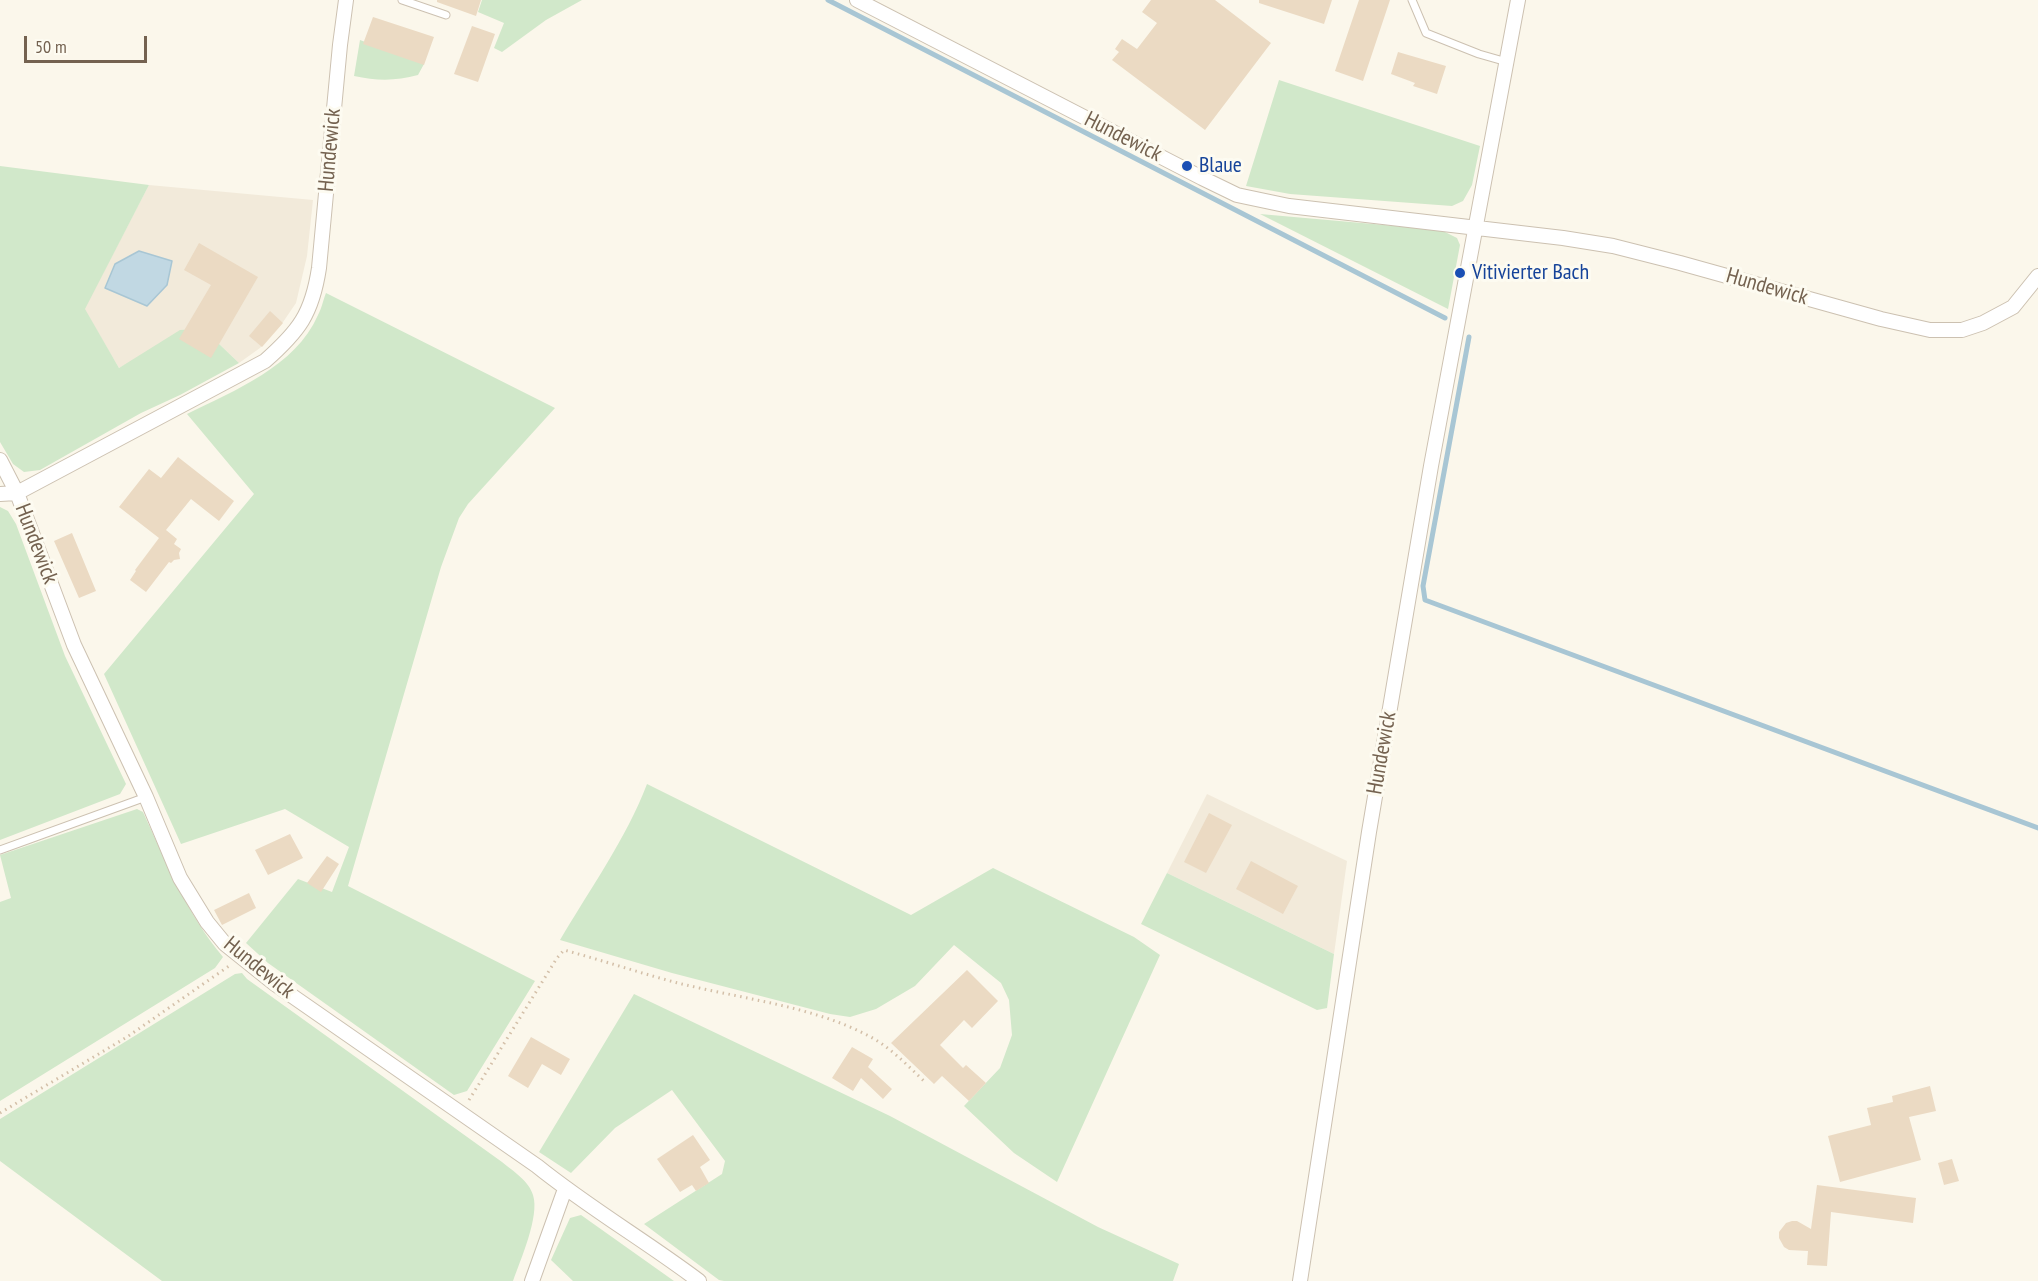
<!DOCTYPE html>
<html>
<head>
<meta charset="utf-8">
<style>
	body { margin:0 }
	#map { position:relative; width:2038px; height:1281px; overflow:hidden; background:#fbf7eb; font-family:"PT Sans Narrow",sans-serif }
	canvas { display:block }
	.scale { position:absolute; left:24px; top:36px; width:123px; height:27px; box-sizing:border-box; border:3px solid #746250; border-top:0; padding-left:8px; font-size:18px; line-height:21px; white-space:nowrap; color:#746250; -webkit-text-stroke:4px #fdfbf1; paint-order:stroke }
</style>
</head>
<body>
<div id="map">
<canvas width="2038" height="1281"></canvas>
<div class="scale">50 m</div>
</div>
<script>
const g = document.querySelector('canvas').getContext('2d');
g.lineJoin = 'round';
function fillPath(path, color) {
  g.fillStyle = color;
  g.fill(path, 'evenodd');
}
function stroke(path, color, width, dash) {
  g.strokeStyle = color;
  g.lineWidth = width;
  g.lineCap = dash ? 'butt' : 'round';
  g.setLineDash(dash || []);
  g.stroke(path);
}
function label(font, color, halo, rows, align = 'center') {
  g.font = font + ' "PT Sans Narrow",sans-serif';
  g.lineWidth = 6;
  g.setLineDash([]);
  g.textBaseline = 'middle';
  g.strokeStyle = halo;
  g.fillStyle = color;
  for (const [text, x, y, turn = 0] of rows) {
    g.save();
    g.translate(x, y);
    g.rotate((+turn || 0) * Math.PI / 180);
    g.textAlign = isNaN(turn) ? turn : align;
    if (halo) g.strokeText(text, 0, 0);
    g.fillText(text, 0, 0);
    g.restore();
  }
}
fillPath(new Path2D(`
	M149 185 313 200 307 256 296 303 281 325 260 348 239 363 216 341 134 360 119 368 84 309Z
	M1207 794 1347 861 1334 954 1167 873Z`), '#f2eada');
fillPath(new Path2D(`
	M482 0H582L546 20 502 52 494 48 504 23 478 12Z
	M360 40 424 64 418 75C396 81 377 81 354 76Z
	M1279 80 1480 146 1472 185 1463 201 1452 206 1290 194 1246 186Z
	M0 166 149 185 85 309 119 368 180 330 198 329 216 341 239 363 180 395 141 413 40 470 24 472 13 464 0 442Z
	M1260 214 1441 230 1457 238 1460 245 1448 309Z
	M326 293 555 408 468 504 459 518 441 567 348 886 535 981 467 1091 454 1095 268 963 246 943 298 879 332 892 349 847 285 809 181 844 104 674 254 494 187 414C235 390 295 367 318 315 322 308 323 300 326 293Z
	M0 507 8 511 16 524 65 656 126 784 120 794 0 840Z
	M647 784 911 915 993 868 1134 937 1160 955 1057 1182 1014 1153 964 1106 1000 1068 1012 1035 1009 1000 1001 983 954 945 915 986 876 1009 850 1017 830 1014 672 973 560 940C590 889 626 839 647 784Z
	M137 809 143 812C166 862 187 914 223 957L215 968 0 1101V902L11 898 0 855Z
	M1167 873 1334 954 1327 1008 1317 1010 1141 924Z
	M242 973 247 979 502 1162C513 1171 529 1181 533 1195 540 1216 520 1261 513 1281H162L0 1161V1119L235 974Z
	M634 994 890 1116 1098 1227 1179 1264 1173 1281H724L719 1280 644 1224 722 1174 725 1161 672 1090 615 1128 571 1173 539 1152Z
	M581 1215 674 1281H573L551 1260 570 1218Z`), '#d1e8ca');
const water = new Path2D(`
	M139 251 172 261 167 285 147 306 105 288 115 264Z`);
fillPath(water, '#c1d8e3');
stroke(water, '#a8c6d4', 1.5);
stroke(new Path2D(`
	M828 0 1445 318
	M1469 337 1423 586 1425 600 2038 828`), '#a8c6d4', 5);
fillPath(new Path2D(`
	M437 0H481L476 16 437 2Z
	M1151 0H1215L1271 43 1205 130 1112 60 1119 52 1115 49 1122 39 1137 49 1157 23 1142 12Z
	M1259 0H1332L1324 24 1259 3Z
	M1359 0H1390L1363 81 1335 71Z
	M373 17 434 37 424 65 363 44Z
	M472 26 495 34 478 82 454 74Z
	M1398 52 1446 66 1437 94 1413 86 1415 83 1391 74Z
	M199 243 258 277 211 358 179 339 211 285 184 270Z
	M270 311 283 323 262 347 249 336Z
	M178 457 234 501 219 521 191 499 166 530 177 539 174 544 181 549 179 553 180 559 174 560 171 563 169 562 146 592 130 580 136 571 135 570 159 538 119 507 149 469 161 478Z
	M72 533 96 591 79 598 54 541Z
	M1209 813 1232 825 1206 873 1184 862Z
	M290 834 303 858 268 875 255 850Z
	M327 856 339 864 321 892 307 883Z
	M1251 861 1298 886 1283 914 1236 889Z
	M249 893 256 908 222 925 214 910Z
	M967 970 998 1001 972 1028 964 1020 940 1045 963 1068 966 1065 986 1083 969 1101 942 1076 934 1084 891 1043Z
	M531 1037 570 1059 561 1075 542 1064 528 1088 508 1076Z
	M852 1047 873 1059 868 1067 892 1089 883 1099 861 1078 853 1091 832 1078Z
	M1930 1086 1936 1111 1909 1117 1921 1160 1840 1182 1828 1136 1871 1125 1867 1108 1893 1102 1892 1096Z
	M693 1135 710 1160 700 1167 709 1183 696 1191 692 1185 680 1192 657 1159Z
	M1952 1159 1959 1181 1944 1185 1938 1163Z
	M1817 1185 1916 1198 1913 1223 1831 1212 1827 1266 1807 1265 1808 1251 1789 1250 1784 1247 1779 1238V1232L1786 1223 1792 1221H1797L1811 1229Z`), '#ebdac3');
const lane = new Path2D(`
	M402 0 446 15
	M1412 0 1426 33 1479 54 1507 62
	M0 850 146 797`);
const street = new Path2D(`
	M857 0 1202 178 1237 195 1289 206 1563 238 1613 246 1680 263 1881 319 1930 330H1962L1983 323 2013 307 2038 276
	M0 460 17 493 74 645 146 797 180 878 207 922 225 944 275 984 537 1166C589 1208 646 1241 699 1281
	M0 494 17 493 265 361C299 331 312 314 319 268L340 45 346 0
	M532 1281 565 1189
	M1300 1281 1369 832 1431 466 1518 0`);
stroke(lane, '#ccc1b1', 9);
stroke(street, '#ccc1b1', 16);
stroke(new Path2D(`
	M469 1100 557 958 564 950C601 960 637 972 674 982 736 998 808 1005 865 1034 888 1045 906 1064 925 1082
	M0 1113 127 1037 229 966`), '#d3bfa8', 3, [1.5, 4.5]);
stroke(lane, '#fff', 7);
stroke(street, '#fff', 14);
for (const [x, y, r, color] of [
	[1187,166,6,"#1a4fb4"],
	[1460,273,6,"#1a4fb4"]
]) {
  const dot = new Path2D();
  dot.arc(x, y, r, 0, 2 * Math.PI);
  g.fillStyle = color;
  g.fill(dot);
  stroke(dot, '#fdfbf1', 2);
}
label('22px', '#746250', '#fdfbf1', [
	["Hundewick",1123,137,27],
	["Hundewick",330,150,-85],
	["Hundewick",1767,287,16],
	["Hundewick",36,544,69],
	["Hundewick",1382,753,-80],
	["Hundewick",259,968,39]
]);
label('22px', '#164399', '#fdfbf1', [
	["Blaue",1199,166],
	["Vitivierter Bach",1472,273]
], 'left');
</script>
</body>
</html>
